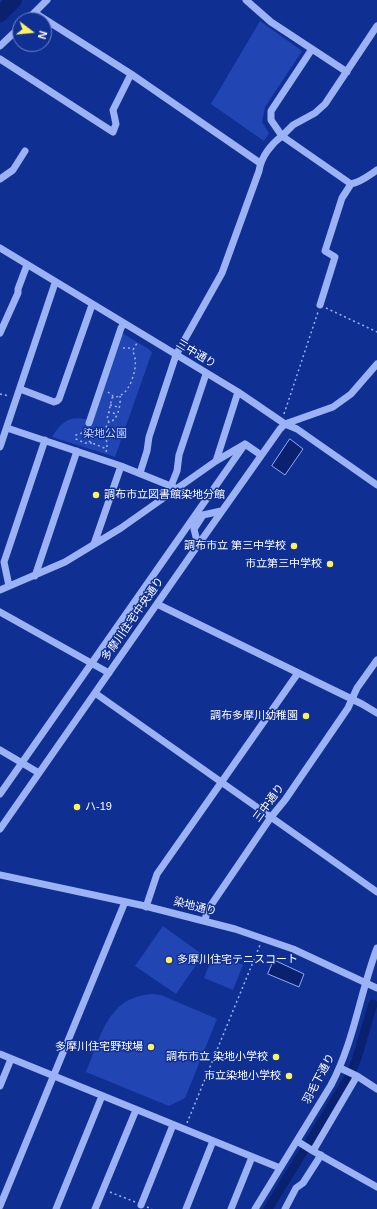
<!DOCTYPE html>
<html>
<head>
<meta charset="utf-8">
<style>
	body { margin:0 }
	#map { position:relative; width:377px; height:1209px; overflow:hidden; background:#0f2f93; font-family:Arial,sans-serif }
	canvas { display:block }
	.north { position:absolute; left:12px; top:12px; width:40px; height:40px; box-sizing:border-box; background:#0f2f93; border:1px solid #6f82be; border-radius:50%; rotate:106deg; font-size:11px; font-weight:700; line-height:16px; text-align:center; color:#fff }
	.north::after { content:''; display:block; margin:auto; width:14px; height:18px; background:#fff05e; clip-path:polygon(50% 0,100% 100%,50% 72%,0 100%) }
</style>
</head>
<body>
<div id="map">
<canvas width="377" height="1209"></canvas>
<div class="north">N</div>
</div>
<script>
const g = document.querySelector('canvas').getContext('2d');
g.lineJoin = 'round';
function fillPath(path, color) {
  g.fillStyle = color;
  g.fill(path, 'evenodd');
}
function stroke(path, color, width, dash) {
  g.strokeStyle = color;
  g.lineWidth = width;
  g.lineCap = dash ? 'butt' : 'round';
  g.setLineDash(dash || []);
  g.stroke(path);
}
function label(font, color, halo, rows, align = 'center') {
  g.font = font + ' Arial,"Noto Sans JP",sans-serif';
  g.lineWidth = 3;
  g.setLineDash([]);
  g.textBaseline = 'middle';
  g.strokeStyle = halo;
  g.fillStyle = color;
  for (const [text, x, y, turn = 0] of rows) {
    g.save();
    g.translate(x, y);
    g.rotate((+turn || 0) * Math.PI / 180);
    g.textAlign = isNaN(turn) ? turn : align;
    if (halo) g.strokeText(text, 0, 0);
    g.fillText(text, 0, 0);
    g.restore();
  }
}
fillPath(new Path2D(`
	M260 21 302 51 265 107 262 122 269 133 264 141 211 104Z
	M122 333 147 348 152 352 115 457 52 437C63 418 73 415 93 421Z
	M163 926 203 955 176 994 135 966Z
	M214 953 243 965 233 990 204 978Z
	M152 994 161 995 217 1019 185 1098 169 1106 86 1072C101 1037 107 997 152 994Z`), '#2146b3');
const water = new Path2D(`
	M290 439 303 449 285 475 272 466Z
	M274 960 304 974 299 987 268 974Z`);
fillPath(water, '#09216e');
stroke(water, '#8daaf8', 1);
stroke(new Path2D(`
	M268 1209 349 1077 356 1061 373 1004`), '#09216e', 9);
stroke(new Path2D(`
	M0 14 14 0`), '#09216e', 16);
stroke(new Path2D(`
	M326 308 377 332
	M123 348H129L133 350
	M108 392 114 397
	M0 394 9 396
	M120 396C121 404 118 421 109 422L107 419 112 398C115 397 118 397 121 395 130 391 137 369 135 359 135 356 133 353 133 350L138 341
	M110 405 118 407
	M108 412 117 414
	M284 414 318 312
	M86 430 82 433 76 435V439L85 443H92
	M88 431 89 441 92 443 107 449
	M92 431 104 432
	M106 452C110 439 100 434 109 422
	M187 1123 260 945
	M110 1192 135 1202
	M147 1207 152 1209`), '#9bb2f4', 1.5, [2, 3]);
stroke(new Path2D(`
	M246 0 271 22 347 72
	M35 13 131 74 260 163
	M27 20 47 0
	M0 46 20 27
	M312 49 271 111V120L282 136 293 125 315 113 325 104 377 26
	M0 59 113 132 116 124 113 110 131 74
	M0 179 13 170 25 151
	M0 248 238 392 285 424 297 429 377 485
	M320 305 335 257 325 251 342 198 351 184
	M0 333 18 293V289L27 265
	M20 389 54 402 57 401 59 399 92 305
	M89 423 121 328 124 323
	M7 428 121 466 178 489
	M0 447 55 283
	M216 461 238 392
	M140 473 147 451 149 437 176 355 222 273 259 171C261 157 271 144 282 136L351 184C361 182 368 176 377 170
	M171 486 177 471 179 455 206 374
	M94 544 121 466
	M198 545 194 529 203 515 221 511
	M35 576 77 451
	M9 586 4 562 45 440
	M0 590 65 562 121 528 216 461 245 444 261 455
	M157 604 362 704 377 713
	M0 612 109 673
	M95 693 377 892
	M0 750 39 773
	M0 794 245 444
	M0 829 198 545 280 429 285 424 333 407 351 394 377 364
	M0 875 145 906 235 929 293 949 377 988
	M146 907 157 874 298 673
	M205 921 207 911 271 817 285 800 348 708 357 688 377 660
	M0 1054 280 1168
	M357 1076 377 1089
	M0 1086 11 1059
	M297 1141 313 1151 357 1076 340 1068
	M313 1151 377 1187
	M141 1205 173 1125
	M0 1206 125 902
	M56 1209 102 1096
	M95 1209 136 1110
	M186 1209 213 1141
	M231 1209 252 1157
	M255 1209 331 1085C354 1042 360 993 377 948
	M285 1209 296 1188 303 1183 321 1155`), '#9bb2f4', 7);
for (const [x, y, r, color] of [
	[96,495,4,"#fff05e"],
	[294,546,4,"#fff05e"],
	[330,564,4,"#fff05e"],
	[306,716,4,"#fff05e"],
	[77,807,4,"#fff05e"],
	[169,960,4,"#fff05e"],
	[151,1047,4,"#fff05e"],
	[276,1057,4,"#fff05e"],
	[289,1076,4,"#fff05e"]
]) {
  const dot = new Path2D();
  dot.arc(x, y, r, 0, 2 * Math.PI);
  g.fillStyle = color;
  g.fill(dot);
  stroke(dot, '#0f2f93', 1.5);
}
label('11px', '#fff', '#0f2f93', [
	["三中通り",196,354,31],
	["多摩川住宅中央通り",133,619,-55],
	["三中通り",269,803,-54],
	["染地通り",195,907,14],
	["羽毛下通り",319,1079,-62]
]);
label('11px', '#c3d3fe', '#0f2f93', [
	["染地公園",105,434]
]);
label('11px', '#fff', '#0f2f93', [
	["調布市立図書館染地分館",104,495,"left"],
	["調布市立 第三中学校",286,546],
	["市立第三中学校",322,564],
	["調布多摩川幼稚園",298,716],
	["ハ-19",85,807,"left"],
	["多摩川住宅テニスコート",177,960,"left"],
	["多摩川住宅野球場",143,1047],
	["調布市立 染地小学校",268,1057],
	["市立染地小学校",281,1076]
], 'right');
</script>
</body>
</html>
